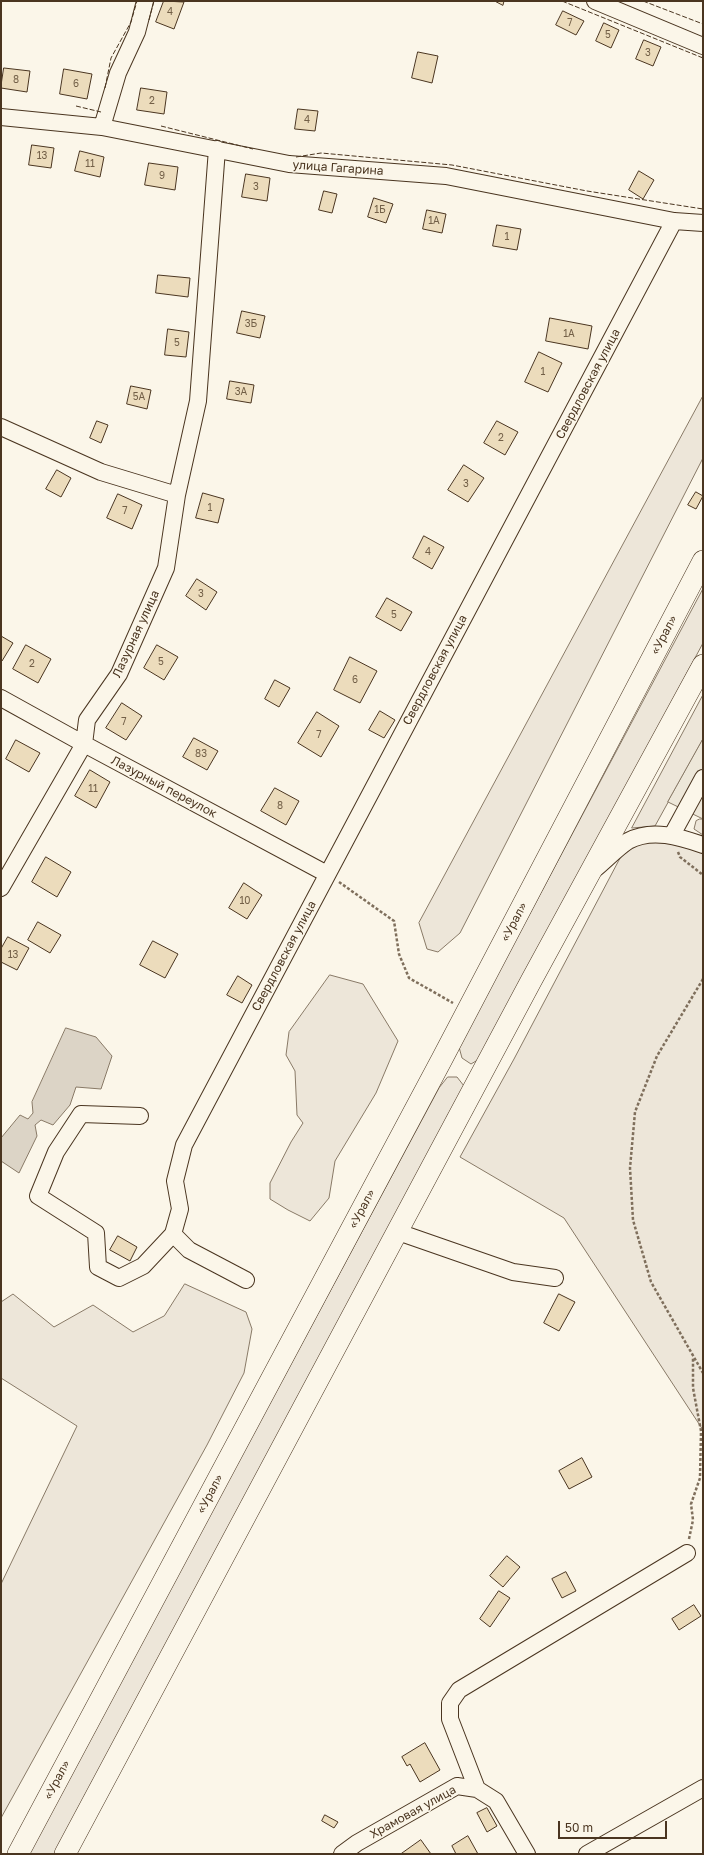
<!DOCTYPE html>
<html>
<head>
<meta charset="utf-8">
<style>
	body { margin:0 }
	#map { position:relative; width:704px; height:1855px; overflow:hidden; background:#fbf6e9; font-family:"Golos Text",sans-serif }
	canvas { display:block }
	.frame { position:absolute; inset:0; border:2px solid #4a3520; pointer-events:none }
	.scale { position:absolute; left:558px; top:1821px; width:109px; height:18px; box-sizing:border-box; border:2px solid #4a3520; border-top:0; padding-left:5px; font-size:12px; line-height:14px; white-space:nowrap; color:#4a3520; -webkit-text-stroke:3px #fbf6e9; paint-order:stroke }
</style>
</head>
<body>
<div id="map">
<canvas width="704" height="1855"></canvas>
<div class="frame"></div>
<div class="scale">50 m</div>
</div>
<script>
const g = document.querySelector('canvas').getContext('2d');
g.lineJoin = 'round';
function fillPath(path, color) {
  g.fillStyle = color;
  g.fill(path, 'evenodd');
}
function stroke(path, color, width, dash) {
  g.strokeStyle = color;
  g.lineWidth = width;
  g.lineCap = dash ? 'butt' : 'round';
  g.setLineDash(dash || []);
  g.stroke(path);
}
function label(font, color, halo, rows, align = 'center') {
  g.font = font + ' "Golos Text",sans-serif';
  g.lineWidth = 3;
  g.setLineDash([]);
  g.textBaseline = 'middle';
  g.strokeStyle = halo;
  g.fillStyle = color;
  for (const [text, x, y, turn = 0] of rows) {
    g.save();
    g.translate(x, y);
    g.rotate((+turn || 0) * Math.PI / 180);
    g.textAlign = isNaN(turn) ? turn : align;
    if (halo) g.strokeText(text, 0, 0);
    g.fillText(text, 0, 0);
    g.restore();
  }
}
const green = new Path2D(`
	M703 396V458L460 933 438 952 427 949 419 923Z
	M703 589V643L481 1058 471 1064 462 1058 459 1047Z
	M703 695V739L655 826 632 828Z
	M700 819H703V835L694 829 696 821Z
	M643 841H664L703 853V1430L564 1218 460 1157 514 1059 619 860 627 848Z
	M330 975 363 984 398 1041 376 1093 335 1161 329 1198 310 1221 288 1210 270 1199V1183L291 1142 303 1123 297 1115 295 1071 286 1055 289 1032Z
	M448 1077H457L464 1086 459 1100 54 1854H28L439 1088Z
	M185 1284 246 1312 252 1329 244 1373 207 1445 1 1818V1584L77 1426 1 1378V1302L13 1294 54 1327 93 1305 133 1332 164 1316Z`);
fillPath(green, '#ede6d9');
stroke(green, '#887966', 1);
const parking = new Path2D(`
	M703 739V819L668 802Z`);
fillPath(parking, '#ede7d9');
stroke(parking, '#887966', 1);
const water = new Path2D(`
	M66 1028 96 1037 112 1056 101 1089 76 1087 70 1105 53 1125 41 1120 35 1125 37 1136 19 1173 1 1161V1138L20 1115 28 1119 33 1113 32 1102Z`);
fillPath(water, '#dcd4c6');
stroke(water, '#887966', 1);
const building = new Path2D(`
	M164 1 184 2 174 29 156 22Z
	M495 1H504L503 5Z
	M563 11 584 21 576 35 556 25Z
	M604 23 619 30 611 48 596 41Z
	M644 40 661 47 653 66 636 59Z
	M418 52 438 56 432 83 412 78Z
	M4 68 30 71 27 92 1 88Z
	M64 69 92 74 87 99 60 94Z
	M141 88 167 92 164 114 137 110Z
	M298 109 318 111 315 131 295 129Z
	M32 145 54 148 51 168 29 165Z
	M80 151 104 157 100 177 75 171Z
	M149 163 178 167 175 190 145 185Z
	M639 171 654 180 643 199 629 190Z
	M246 174 270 178 267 201 242 197Z
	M324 191 337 194 332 213 319 210Z
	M374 198 393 204 386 223 368 217Z
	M427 210 446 214 442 233 423 229Z
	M497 225 521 229 517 250 493 246Z
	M158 275 190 278 188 297 156 293Z
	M242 311 265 316 260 338 237 333Z
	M550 318 592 326 588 349 546 341Z
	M168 329 189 332 186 357 165 355Z
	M539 352 562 363 548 392 525 382Z
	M230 381 254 385 251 403 227 399Z
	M131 386 151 390 147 409 127 404Z
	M97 421 108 425 101 443 90 438Z
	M497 421 518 432 505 455 484 443Z
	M464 465 484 478 468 502 448 490Z
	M57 470 71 478 61 497 46 489Z
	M696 492 703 496 696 509 688 505Z
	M203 493 224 499 218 523 196 518Z
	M118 494 142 505 132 529 107 518Z
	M424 536 444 547 432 569 413 558Z
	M197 579 217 592 206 610 186 596Z
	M387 598 412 612 401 631 376 617Z
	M1 636 13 643 2 661H1Z
	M26 645 51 659 38 683 13 669Z
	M157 645 178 657 164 680 144 668Z
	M350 657 377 671 360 703 334 690Z
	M275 680 290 688 279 707 265 699Z
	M122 703 142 716 126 740 106 728Z
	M380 711 395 720 384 738 369 730Z
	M317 712 339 726 321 757 298 743Z
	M194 738 218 751 207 770 183 757Z
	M16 740 40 753 29 772 6 759Z
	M90 770 110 782 96 808 75 796Z
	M275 788 299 801 286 825 261 811Z
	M46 857 71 872 57 897 32 882Z
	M244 883 262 895 247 919 229 908Z
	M38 922 61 935 50 953 28 940Z
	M8 937 29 948 17 970 1 962V949Z
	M153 941 178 954 165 978 140 965Z
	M238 976 252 985 242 1003 227 995Z
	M118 1236 137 1247 130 1261 110 1250Z
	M559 1294 575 1302 559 1331 544 1323Z
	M582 1458 592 1477 569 1489 559 1471Z
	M507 1556 520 1567 503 1587 490 1576Z
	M566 1572 576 1591 562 1598 552 1579Z
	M499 1591 510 1598 490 1627 480 1619Z
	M694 1605 701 1616 679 1630 672 1619Z
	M425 1743 440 1770 420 1782 410 1764 407 1766 402 1757Z
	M487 1808 497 1826 487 1832 477 1813Z
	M325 1815 338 1822 334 1828 322 1821Z
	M468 1836 478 1854H456L452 1846Z
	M421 1840 431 1854H401Z`);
fillPath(building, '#ecdcbc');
stroke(building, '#4a3520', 1);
const minor = new Path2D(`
	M595 1 703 46
	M1 117 102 127 289 164 446 176 674 221 703 223
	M102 127 118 73 137 32 145 1
	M1 427 101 472 177 495
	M1 698 84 744 327 874
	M672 835 703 778
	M595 869C606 860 616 849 628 841 652 828 680 837 703 845
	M1 888 84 744 87 720 119 674 166 568 177 495 198 401 217 149
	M140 1116 81 1114 56 1152 38 1196 96 1233 98 1267 119 1278 143 1266 173 1234
	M398 1232 513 1272 555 1278
	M246 1280 189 1250 173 1234 180 1209 175 1181 184 1145 674 221
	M477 1789 450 1719V1703L459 1690 687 1553
	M342 1854 357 1843 457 1786 477 1789 496 1801 527 1854
	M587 1854 703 1788`);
const major = new Path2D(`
	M18 1854 442 1059 703 561
	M65 1854 531 981 703 665`);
stroke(minor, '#4a3520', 18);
stroke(major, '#4a3520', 22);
stroke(new Path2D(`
	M678 852 680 857 703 875
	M339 882 394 921 399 954 409 978 453 1003
	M703 979 657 1056 635 1112 630 1168 633 1220 651 1282 703 1373
	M689 1539 693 1520 691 1504 700 1478 701 1431 693 1388V1357`), '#7f6f5c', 2.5, [3, 2]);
stroke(minor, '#fbf6e9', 16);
stroke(major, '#fbf6e9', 21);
stroke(new Path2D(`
	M562 1 703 58
	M643 1 703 24
	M149 20 154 1
	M105 88 111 58 131 22 137 1
	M76 106 101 112
	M161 126 253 149
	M296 157 321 153 452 165 587 191 703 209`), '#4a3520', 1, [5, 2]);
label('10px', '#725f47', null, [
	["4",170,12],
	["7",570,23],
	["5",608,35],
	["3",648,53],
	["8",16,80],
	["6",76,84],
	["2",152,101],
	["4",307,120],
	["13",42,156],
	["11",90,164],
	["9",162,176],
	["3",256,187],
	["1Б",380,210],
	["1А",434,221],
	["1",507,237],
	["3Б",251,324],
	["1А",569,334],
	["5",177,343],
	["1",543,372],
	["3А",241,392],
	["5А",139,397],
	["2",501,438],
	["3",466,484],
	["1",210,508],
	["7",125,511],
	["4",428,552],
	["3",201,594],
	["5",394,615],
	["5",161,662],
	["2",32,664],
	["6",355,680],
	["7",124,722],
	["7",319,735],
	["83",201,754],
	["11",93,789],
	["8",280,806],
	["10",245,901],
	["13",13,955]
]);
label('12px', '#4a3520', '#fbf6e9', [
	["улица Гагарина",338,168,4],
	["Свердловская улица",588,384,-62],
	["Лазурная улица",136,634,-65],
	["«Урал»",664,635,-62],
	["Свердловская улица",435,670,-62],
	["Лазурный переулок",164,787,28],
	["«Урал»",514,922,-62],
	["Свердловская улица",284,956,-62],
	["«Урал»",362,1209,-62],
	["«Урал»",210,1494,-62],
	["«Урал»",57,1780,-62],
	["Храмовая улица",413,1812,-29]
]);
</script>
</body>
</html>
